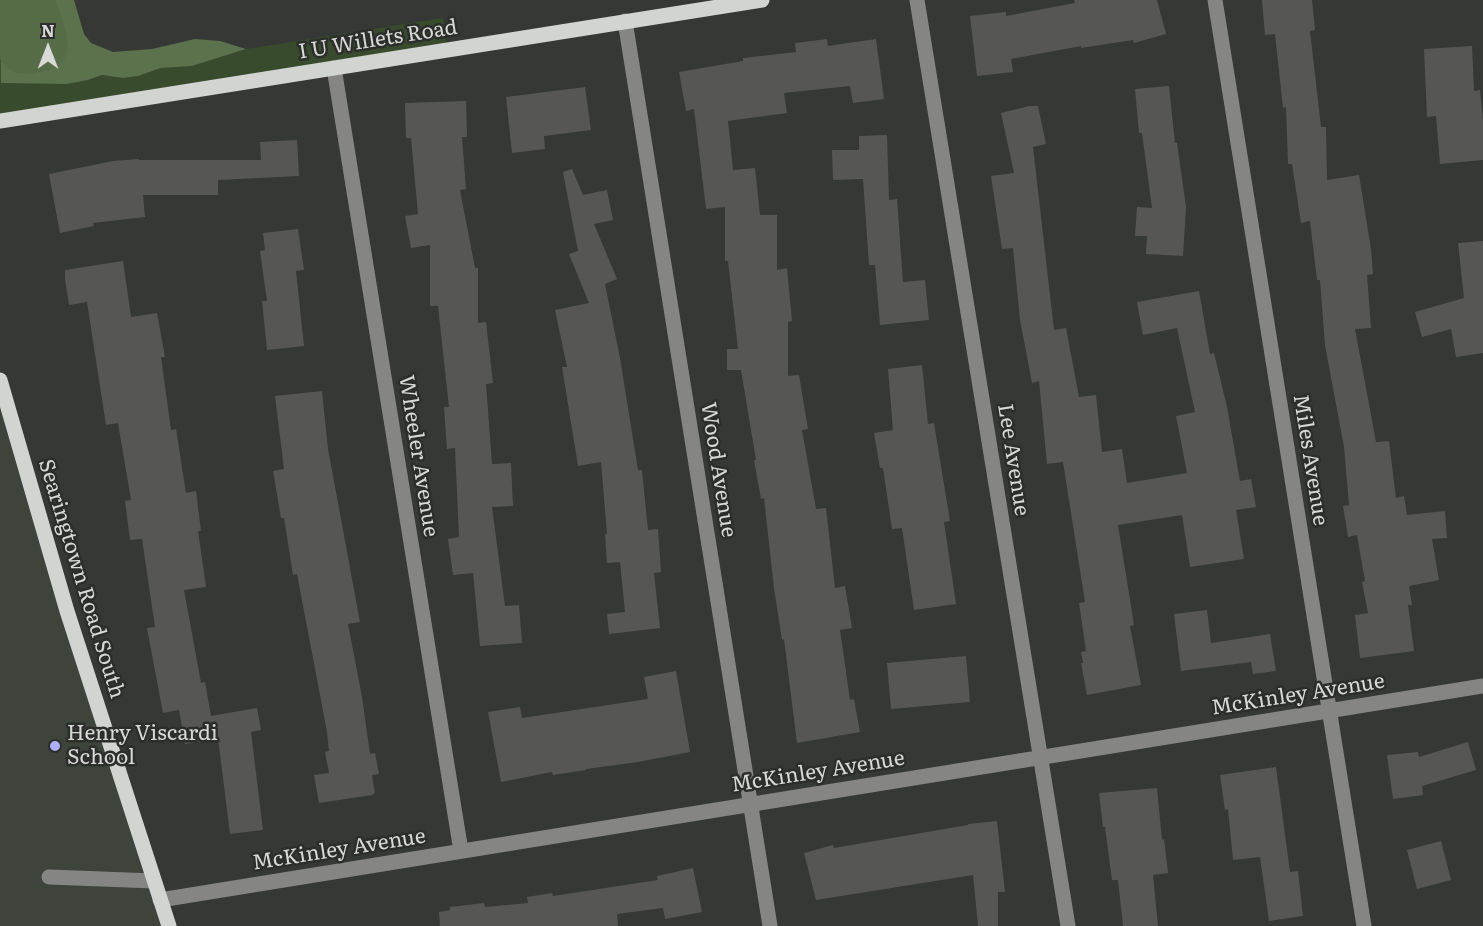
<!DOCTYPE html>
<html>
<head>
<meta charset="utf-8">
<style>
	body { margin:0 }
	#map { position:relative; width:1483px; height:926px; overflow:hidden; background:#363836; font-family:Literata,serif }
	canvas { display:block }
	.north { position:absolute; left:18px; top:18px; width:60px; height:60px; -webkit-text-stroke:4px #2c2e2c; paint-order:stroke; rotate:0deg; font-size:16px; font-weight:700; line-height:24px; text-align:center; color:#d8d9d7 }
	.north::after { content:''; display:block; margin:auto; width:21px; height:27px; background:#d8d9d7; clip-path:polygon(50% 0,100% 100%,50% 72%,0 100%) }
</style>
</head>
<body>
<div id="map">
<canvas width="1483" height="926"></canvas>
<div class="north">N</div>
</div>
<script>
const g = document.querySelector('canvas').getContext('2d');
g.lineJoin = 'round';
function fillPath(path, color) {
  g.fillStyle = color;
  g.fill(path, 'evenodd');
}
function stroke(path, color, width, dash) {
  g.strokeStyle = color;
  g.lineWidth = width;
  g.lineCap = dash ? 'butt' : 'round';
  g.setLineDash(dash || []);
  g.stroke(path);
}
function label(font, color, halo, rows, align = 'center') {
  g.font = font + ' Literata,serif';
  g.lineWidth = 5;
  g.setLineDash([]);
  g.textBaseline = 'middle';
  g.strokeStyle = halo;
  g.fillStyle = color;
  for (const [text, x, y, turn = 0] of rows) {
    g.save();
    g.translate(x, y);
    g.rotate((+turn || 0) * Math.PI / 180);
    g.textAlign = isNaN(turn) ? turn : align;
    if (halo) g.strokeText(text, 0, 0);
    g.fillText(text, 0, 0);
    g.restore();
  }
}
fillPath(new Path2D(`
	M0 380 169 926H0Z`), '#3e433b');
fillPath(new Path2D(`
	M0 0H74L89 80 102 75 123 78 138 76 161 68 192 66 246 49 443 18 446 43 0 115Z`), '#394b2d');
fillPath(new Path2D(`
	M0 0H74L84 34 91 43 113 52 152 49 195 39 220 41 246 49 192 66 161 68 138 76 123 78 102 75 88 80 66 84 1 83Z`), '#5b724d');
fillPath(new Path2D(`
	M0 0H55C61 16 71 37 66 54 62 71 33 75 18 73 11 72 4 65 0 59Z`), '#556c47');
fillPath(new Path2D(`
	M1074 0H1157L1166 34 1134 43 1133 40 1081 48V46L1011 59 1013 72 977 76 970 16 1006 12V16L1075 3Z
	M1262 0H1312L1315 30 1310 31 1321 127H1326L1327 180 1359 175 1371 249 1373 274 1367 275 1371 328 1355 329 1376 442 1389 441 1396 498 1404 496 1407 515 1445 511 1447 538 1432 539 1439 580 1409 586 1412 605H1408L1414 651 1360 658 1355 615 1368 613 1362 582 1365 581 1357 535 1348 537 1343 506 1349 505 1344 447 1325 345 1320 280H1317L1310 221 1301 223 1292 164H1288L1286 107 1283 108 1275 34 1265 35Z
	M827 39 828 46 876 39 884 99 853 103 850 86 784 93 787 113 728 121 733 170 755 168 760 215H777V270L787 268 792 321 788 322V376L799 375 808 429 802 430 816 509 826 508 835 588 845 586 852 628 840 630 850 700 854 699 860 732 797 743 784 639 782 640 774 588 764 498 761 499 754 460H756L741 370H727V349H738L728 261H725V207L706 209 694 109 686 111 679 72 743 61V58L796 52 795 43Z
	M1472 46 1474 91 1480 90 1483 121V160L1440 164 1436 116 1427 117 1424 49Z
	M1169 86 1175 143H1177L1186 207 1183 256 1146 254 1147 236H1135L1137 207 1152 208 1142 133H1139L1135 89Z
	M585 87 591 130 544 136 545 149 512 153 506 97Z
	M466 101 467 137H462L466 189 460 190 475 268H478V323L486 322 493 383 486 384 492 464 511 463 513 506 492 507 505 606 519 605 522 643 480 646 473 573 453 575 448 539 459 537 455 448 447 449 444 407H449L438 306H430V245L411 248 405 216 418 214 411 138H406L405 103Z
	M1029 106H1038L1046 144 1033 147 1054 330 1066 328 1079 397 1096 395 1102 452 1122 449 1127 483 1187 473 1176 416 1195 412 1177 328 1143 335 1137 302 1199 291 1210 354 1214 353 1227 407 1240 481 1251 479 1256 507 1236 510 1244 559 1190 567 1182 515 1118 525 1134 625 1130 626 1141 685 1087 695 1081 663H1083L1081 652 1086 651 1079 603 1085 602 1063 462 1047 464 1039 381 1032 383 1020 320 1013 248 1002 249 991 176 1014 173 1001 113Z
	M887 135 889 200 897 199 903 282 925 280 929 320 880 325 875 265H869L863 179 833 180 832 150H859V136Z
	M297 140 299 176 218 180V195H143L145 217 93 223 94 226 60 233 49 174 113 161 139 159V160H261L260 142Z
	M572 169 583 195 607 190 613 220 594 224 617 279 605 284 620 358 638 470H642L648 530 658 529 661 572 654 573 660 628 609 634 607 614 625 612 620 562 607 563 605 534H607L601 462 578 466 562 367H567L555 310 589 303 569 254 578 251 563 172Z
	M298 229 304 270 296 271 304 346 267 350 262 301H267L260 251 265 250 263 233Z
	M1483 241V353L1456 357 1451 329 1422 337 1415 312 1464 298 1458 243Z
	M123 261 131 317 157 313 165 357H161L171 430 176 429 186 493 196 491 201 531H198L206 587 184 590 201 683 205 682 211 716 257 708 261 730 251 732 263 830 230 834 218 738 185 744 179 710 163 713 147 628 155 627 142 539 130 540 125 501 131 500 118 423 106 425 87 302 69 305 65 279V270Z
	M922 365 928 424 934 423 950 521 944 522 956 604 914 610 902 528 892 529 883 468H880L874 433 893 430 888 369Z
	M322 391 328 449 360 622 348 624 362 697 370 754 375 753 379 774 372 775 375 793 372 795 319 803 314 775 329 773 325 752 329 751 327 732 297 574 293 575 284 518H281L273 471 284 469 275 396Z
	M1207 610 1211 643 1270 634 1276 671 1253 674 1251 662 1181 671 1174 614Z
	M966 656 970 702 891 709 887 663Z
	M676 671 690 752 638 762 586 769V770L553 775 552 772 501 782 488 712 520 707 522 718 648 699 644 677Z
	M1468 742 1476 770 1422 786 1423 795 1393 799 1387 755 1418 752 1419 757Z
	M1276 767 1290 872 1298 871 1303 916 1269 921 1260 857 1233 860 1228 809 1225 810 1220 775Z
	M1157 788 1162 840 1164 839 1168 873 1153 875 1158 926H1123L1118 880H1112L1105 827H1103L1099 793Z
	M997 821 1005 892H998V926H978L973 875 816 900 804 853 833 845 834 848 968 825V824Z
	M1441 841 1451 880 1417 889 1407 850Z
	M693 868 702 912 665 919 663 908 617 914 618 926H440L439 912 450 910V907L484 903 485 907 528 903 527 897 552 893 553 896 658 880 657 876Z`), '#565755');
stroke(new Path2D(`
	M917 0 1068 926
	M1215 0 1364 926
	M625 21 770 926
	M334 68 461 851
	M49 877 154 881
	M160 900 1483 686`), '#858684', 15);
stroke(new Path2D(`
	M0 121 762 0
	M0 380 67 611 169 926`), '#d2d4d1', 15);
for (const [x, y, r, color] of [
	[55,746,6,"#afaefa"]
]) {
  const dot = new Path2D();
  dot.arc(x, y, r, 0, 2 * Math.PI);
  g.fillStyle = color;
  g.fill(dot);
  stroke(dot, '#2c2e2c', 2);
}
label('21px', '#d8d9d7', '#2c2e2c', [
	["I U Willets Road",378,40,-9],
	["Wheeler Avenue",418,456,81],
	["Lee Avenue",1013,460,81],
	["Miles Avenue",1310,460,81],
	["Wood Avenue",718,470,81],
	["Searingtown Road South",81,579,73],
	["McKinley Avenue",1298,695,-9],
	["McKinley Avenue",818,772,-9],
	["McKinley Avenue",339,850,-9]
]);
label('21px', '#d8d9d7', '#2c2e2c', [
	["Henry Viscardi",67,734],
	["School",67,758]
], 'left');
</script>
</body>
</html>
